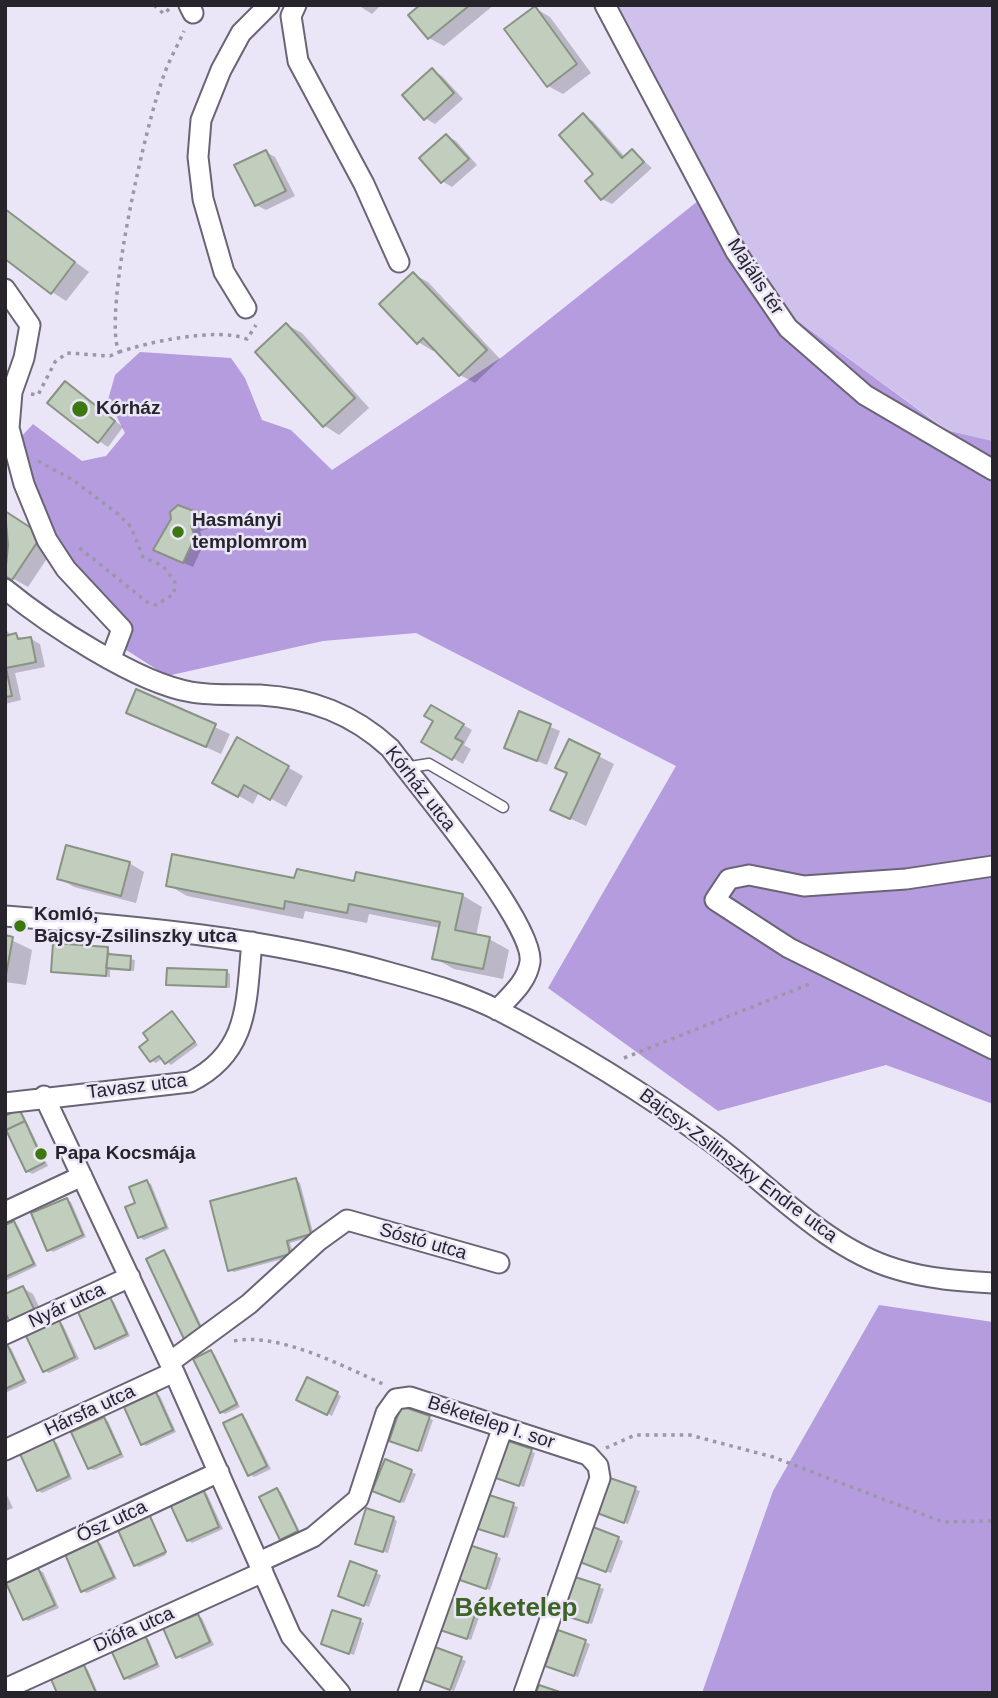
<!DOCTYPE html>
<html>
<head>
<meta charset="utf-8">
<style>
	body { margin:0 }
	#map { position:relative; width:998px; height:1698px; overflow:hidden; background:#ebe5f8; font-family:Helvetica,sans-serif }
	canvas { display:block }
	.frame { position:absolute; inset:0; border:7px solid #27242b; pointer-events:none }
</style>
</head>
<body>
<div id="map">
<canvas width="998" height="1698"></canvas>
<div class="frame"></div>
</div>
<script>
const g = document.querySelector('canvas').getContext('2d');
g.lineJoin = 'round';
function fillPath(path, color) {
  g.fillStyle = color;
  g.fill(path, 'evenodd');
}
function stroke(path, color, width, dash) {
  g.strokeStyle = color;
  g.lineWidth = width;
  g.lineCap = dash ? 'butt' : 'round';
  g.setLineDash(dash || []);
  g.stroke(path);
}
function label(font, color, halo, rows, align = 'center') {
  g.font = font + ' Helvetica,sans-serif';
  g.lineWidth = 5;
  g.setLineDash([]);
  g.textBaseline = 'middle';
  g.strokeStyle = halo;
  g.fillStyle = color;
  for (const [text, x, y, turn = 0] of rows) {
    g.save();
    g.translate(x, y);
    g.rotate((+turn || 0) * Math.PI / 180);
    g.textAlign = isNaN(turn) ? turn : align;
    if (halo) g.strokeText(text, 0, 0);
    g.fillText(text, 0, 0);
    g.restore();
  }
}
fillPath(new Path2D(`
	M612 5H993V441L947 430 788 314 713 189 641 50Z`), '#d0c1ec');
fillPath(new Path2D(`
	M713 189 788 314 946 430 993 441V1104L886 1065 718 1111 548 988 676 766 416 633 323 641 167 676 120 646 109 612 41 520 21 437 33 424 82 461 106 456 125 433 108 400 115 375 140 352 231 358 245 378 262 420 291 430 332 470 502 357Z
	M879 1305 993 1322V1693H702L773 1491Z`), '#b49cdf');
fillPath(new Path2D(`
	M358 5H381L372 14Z
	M423 5H494L444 46 429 38Z
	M535 8 550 17 591 73 563 94 548 86Z
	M432 70 442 76 463 99 435 124 425 118Z
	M583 116 593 121 625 157 632 151 652 168 612 204 602 199Z
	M447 136 456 141 477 165 452 187 442 181Z
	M266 152 275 157 295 196 266 210 256 205Z
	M5 210 89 272 66 301 52 292Z
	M413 274 428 282 500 359 475 383 460 375 435 349 433 351 418 342Z
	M287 325 302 333 369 408 339 435 325 426 257 352Z
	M75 389 123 427 108 447 99 441Z
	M5 512 56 545 28 587 5 574V552L10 544 5 541Z
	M199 515 208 521 207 529 200 531 204 543 193 567 165 555Z
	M5 629 12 636 31 639 40 644 45 667 15 673 21 700 5 704Z
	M137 692 230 734 221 754 128 712Z
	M432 707 472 730 464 745 471 749 463 764 424 741 436 721Z
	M520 714 560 731 547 765 516 753Z
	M238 739 303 776 286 807 259 792 253 804 215 782Z
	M569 741 614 764 586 826 567 817Z
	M129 863 144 872 136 903 74 887 59 878Z
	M296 880 462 895 482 907 476 936 489 939 509 950 503 979 454 969 434 958 440 928 369 914 367 923 305 911 303 919 187 896 168 885Z
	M5 937 32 950 26 985 5 982Z
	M108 949 112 956 135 960 134 971 110 970V977L53 971Z
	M226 971 230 974V988L168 984Z
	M172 1013 198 1045 171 1065 163 1058 156 1063 152 1061 150 1040Z
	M19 1111 23 1114 48 1166 32 1174 27 1171 5 1124V1118Z
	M296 1180 300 1183 314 1236 290 1243 294 1256 234 1272 230 1270Z
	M147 1182 151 1184 169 1229 144 1240 139 1237 137 1204Z
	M67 1200 71 1202 86 1237 53 1252 49 1249Z
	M14 1223 18 1226 37 1266 5 1281V1227Z
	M164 1252 168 1255 205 1333 190 1340 186 1338Z
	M23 1288 33 1294 43 1315 20 1325 11 1319Z
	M110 1299 114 1302 130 1336 100 1350 96 1348Z
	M59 1322 63 1325 79 1359 49 1373 44 1370Z
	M5 1347 11 1348 27 1383 5 1393Z
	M211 1352 215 1355 240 1407 225 1414 221 1412Z
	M307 1379 341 1396 332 1416 298 1399Z
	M156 1394 160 1396 176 1432 146 1446 142 1443Z
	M242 1416 246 1419 271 1469 254 1477 250 1474Z
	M429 1418 433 1420 422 1452 395 1443Z
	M104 1419 108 1421 124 1457 94 1470 89 1468Z
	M52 1441 57 1443 72 1479 42 1493 38 1490Z
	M531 1451 535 1453 524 1487 500 1479Z
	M386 1461 416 1474 404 1503 378 1493Z
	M611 1480 640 1491 628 1524 603 1515Z
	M277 1490 281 1492 301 1534 285 1541 281 1539Z
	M5 1491 13 1508 5 1511Z
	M203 1491 207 1494 223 1529 192 1543 188 1540Z
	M487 1496 518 1507 508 1538 477 1528Z
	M149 1516 166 1555 139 1567 135 1565 119 1529Z
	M393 1518 397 1521 388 1553 362 1546Z
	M594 1529 623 1541 611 1573 586 1564Z
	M97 1542 101 1544 117 1579 87 1593 83 1591Z
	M470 1547 501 1558 490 1590 464 1581Z
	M351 1564 381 1575 369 1607 344 1598Z
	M38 1570 43 1572 59 1608 28 1621 24 1619Z
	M577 1580 604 1589 592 1624 569 1616Z
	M453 1599 482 1609 471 1640 447 1631Z
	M198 1616 202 1618 214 1645 182 1659 178 1656Z
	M360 1621 364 1623 354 1655 327 1646Z
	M559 1632 590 1644 578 1677 551 1668Z
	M144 1637 149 1640 160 1667 130 1680 125 1678Z
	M436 1649 466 1661 454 1691 429 1682Z
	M84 1667 88 1670 98 1693H59Z`), '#0003');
const building = new Path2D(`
	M420 5H470L428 39 408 15Z
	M535 6 577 64 547 87 504 29Z
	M432 68 454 93 424 120 402 95Z
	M583 113 622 158 632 149 644 162 601 200 585 181 593 174 559 135Z
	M446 134 469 159 441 183 419 158Z
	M266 150 286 191 255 206 234 165Z
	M5 209 75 262 51 294 5 259Z
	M413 272 487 350 459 376 423 338 417 344 379 304Z
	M286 323 355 398 323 427 255 352Z
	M65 381 115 421 98 443 47 403Z
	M178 505 199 513 197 525 191 526 195 537 183 563 153 550 171 519 170 512Z
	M5 511 42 535 12 580 5 576 8 545Z
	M16 633 18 639 31 637 36 662 6 668 12 696 5 697V636Z
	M136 689 216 724 206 747 126 713Z
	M431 705 464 724 455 738 463 742 452 760 421 742 433 721 424 716Z
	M519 711 551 724 537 761 504 748Z
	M237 737 289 766 270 800 244 785 238 797 212 783Z
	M569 739 600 754 570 819 550 810 567 773 555 768Z
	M66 845 130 862 121 896 57 879Z
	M172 854 294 878 297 869 354 881 356 872 463 894 455 930 490 937 483 969 432 959 440 922 349 904 347 913 285 901 284 909 166 886Z
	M5 935 13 937 6 975H5Z
	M53 943 108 947 106 976 51 972Z
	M108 954 131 956 130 970 106 968Z
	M167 968 227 970 226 987 166 985Z
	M172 1011 195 1042 165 1064 159 1056 150 1062 139 1047 148 1040 143 1033Z
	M19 1109 25 1121 6 1130 5 1116Z
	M25 1121 44 1163 26 1172 6 1130Z
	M296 1178 311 1234 287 1241 290 1254 228 1271 210 1201Z
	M147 1180 166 1227 138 1238 125 1207 135 1203 129 1187Z
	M67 1198 83 1235 47 1251 31 1213Z
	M14 1221 34 1264 5 1277V1225Z
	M164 1250 202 1331 184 1339 146 1259Z
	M23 1286 34 1309 9 1321 5 1312V1294Z
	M110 1297 127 1334 95 1349 78 1312Z
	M59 1320 75 1357 43 1372 26 1336Z
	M7 1344 24 1380 5 1389V1345Z
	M211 1350 237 1404 220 1413 193 1359Z
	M307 1377 338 1392 327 1415 296 1400Z
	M156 1392 173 1430 141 1445 124 1407Z
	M401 1406 430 1416 418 1451 389 1441Z
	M242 1414 267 1466 248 1476 223 1423Z
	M104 1417 121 1454 88 1469 71 1432Z
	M53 1439 69 1476 37 1491 20 1454Z
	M505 1440 532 1449 519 1486 493 1477Z
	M385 1459 412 1470 400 1502 372 1491Z
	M610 1478 636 1487 624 1523 597 1513Z
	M277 1488 298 1531 280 1540 259 1497Z
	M203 1489 219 1527 187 1541 170 1504Z
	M486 1494 514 1503 504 1537 475 1528Z
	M366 1508 394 1517 383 1552 355 1544Z
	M149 1514 166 1552 134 1566 117 1528Z
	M593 1527 619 1537 606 1572 580 1562Z
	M97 1540 114 1577 81 1592 65 1554Z
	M469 1545 497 1554 486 1589 457 1579Z
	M350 1561 377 1571 364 1606 338 1596Z
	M38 1568 55 1605 23 1620 6 1583Z
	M575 1577 600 1585 588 1623 563 1615Z
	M452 1596 478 1605 467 1639 440 1630Z
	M332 1610 361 1619 349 1654 321 1644Z
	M198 1614 210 1642 176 1658 163 1628Z
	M558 1630 586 1640 574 1676 545 1666Z
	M145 1635 157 1664 124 1679 111 1650Z
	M435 1647 462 1657 450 1690 423 1680Z
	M84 1665 96 1693H57L51 1679Z
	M539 1685 563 1693H536Z`);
fillPath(building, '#c2cebd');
stroke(building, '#889383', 2);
const lane = new Path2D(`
	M404 768 429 764 503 807`);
const street = new Path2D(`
	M189 5 193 13
	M296 5 291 16 298 61 364 184 399 262
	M605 5 736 252 788 328 865 395 993 470
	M5 289 30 325 24 358 12 392 9 428 24 484 47 540 66 569 122 629 111 658
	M246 308 224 272 203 199 198 157 201 120 221 70 241 33 269 5
	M5 589C48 624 137 683 191 692 213 696 237 694 260 695 311 698 353 714 390 748 417 784 535 924 530 962 527 982 510 996 497 1010
	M993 866 906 879 804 886 749 875 729 879 715 900 789 948 993 1049
	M5 916C135 926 265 937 391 973 427 983 464 993 498 1010 571 1048 643 1092 710 1141 769 1184 825 1248 896 1269 928 1279 960 1281 993 1283
	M44 1096 174 1372 291 1636 340 1693
	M5 1103 190 1082C250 1052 246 1001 252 942
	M5 1212 82 1176
	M5 1334 130 1277
	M170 1362 249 1304 318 1241 347 1220 499 1263
	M5 1450 174 1372
	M259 1562 313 1537 358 1499 386 1413 396 1399 410 1397 588 1455 598 1466 600 1478 524 1693
	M5 1572 219 1472
	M5 1689 263 1572
	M408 1693 503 1427`);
stroke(lane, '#6a6475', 13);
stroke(street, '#6a6475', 23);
stroke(new Path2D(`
	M154 5 164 14 171 7
	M119 352C149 342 217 327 247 339L256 325
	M31 394 38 395 55 362 67 353 110 356 119 352C102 314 147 119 164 75 169 60 178 45 184 31
	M38 461 73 480 118 514 131 527 143 557 163 566 175 582 174 594 156 605 147 602 76 545
	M624 1058 812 983
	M234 1341C278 1332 343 1366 383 1384
	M606 1448 635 1435H690L773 1457 943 1522 993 1521`), '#9c97a5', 3.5, [3.5, 5]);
stroke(lane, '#fff', 10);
stroke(street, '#fff', 19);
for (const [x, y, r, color] of [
	[80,409,9,"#3c770f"],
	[178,532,7,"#3c770f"],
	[20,926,7,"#3c770f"],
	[41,1154,7,"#3c770f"]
]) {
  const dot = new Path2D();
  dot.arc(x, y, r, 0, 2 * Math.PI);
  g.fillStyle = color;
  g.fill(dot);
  stroke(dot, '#ebe5f8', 2.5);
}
label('19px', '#27242b', '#ebe5f8', [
	["Majális tér",755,277,57],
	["Kórház utca",420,789,52],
	["Tavasz utca",137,1087,-7],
	["Bajcsy-Zsilinszky Endre utca",738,1166,37],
	["Sóstó utca",423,1242,16],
	["Nyár utca",67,1306,-25],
	["Hársfa utca",90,1411,-25],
	["Béketelep I. sor",491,1423,18],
	["Ősz utca",112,1522,-25],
	["Diófa utca",134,1630,-24]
]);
label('bold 19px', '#27242b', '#ebe5f8', [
	["Kórház",96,409],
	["Hasmányi",192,521],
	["templomrom",192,543],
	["Komló,",34,915],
	["Bajcsy-Zsilinszky utca",34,937],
	["Papa Kocsmája",55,1154]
], 'left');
label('bold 26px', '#3d6427', '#ebe5f8', [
	["Béketelep",516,1609]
]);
</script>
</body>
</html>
